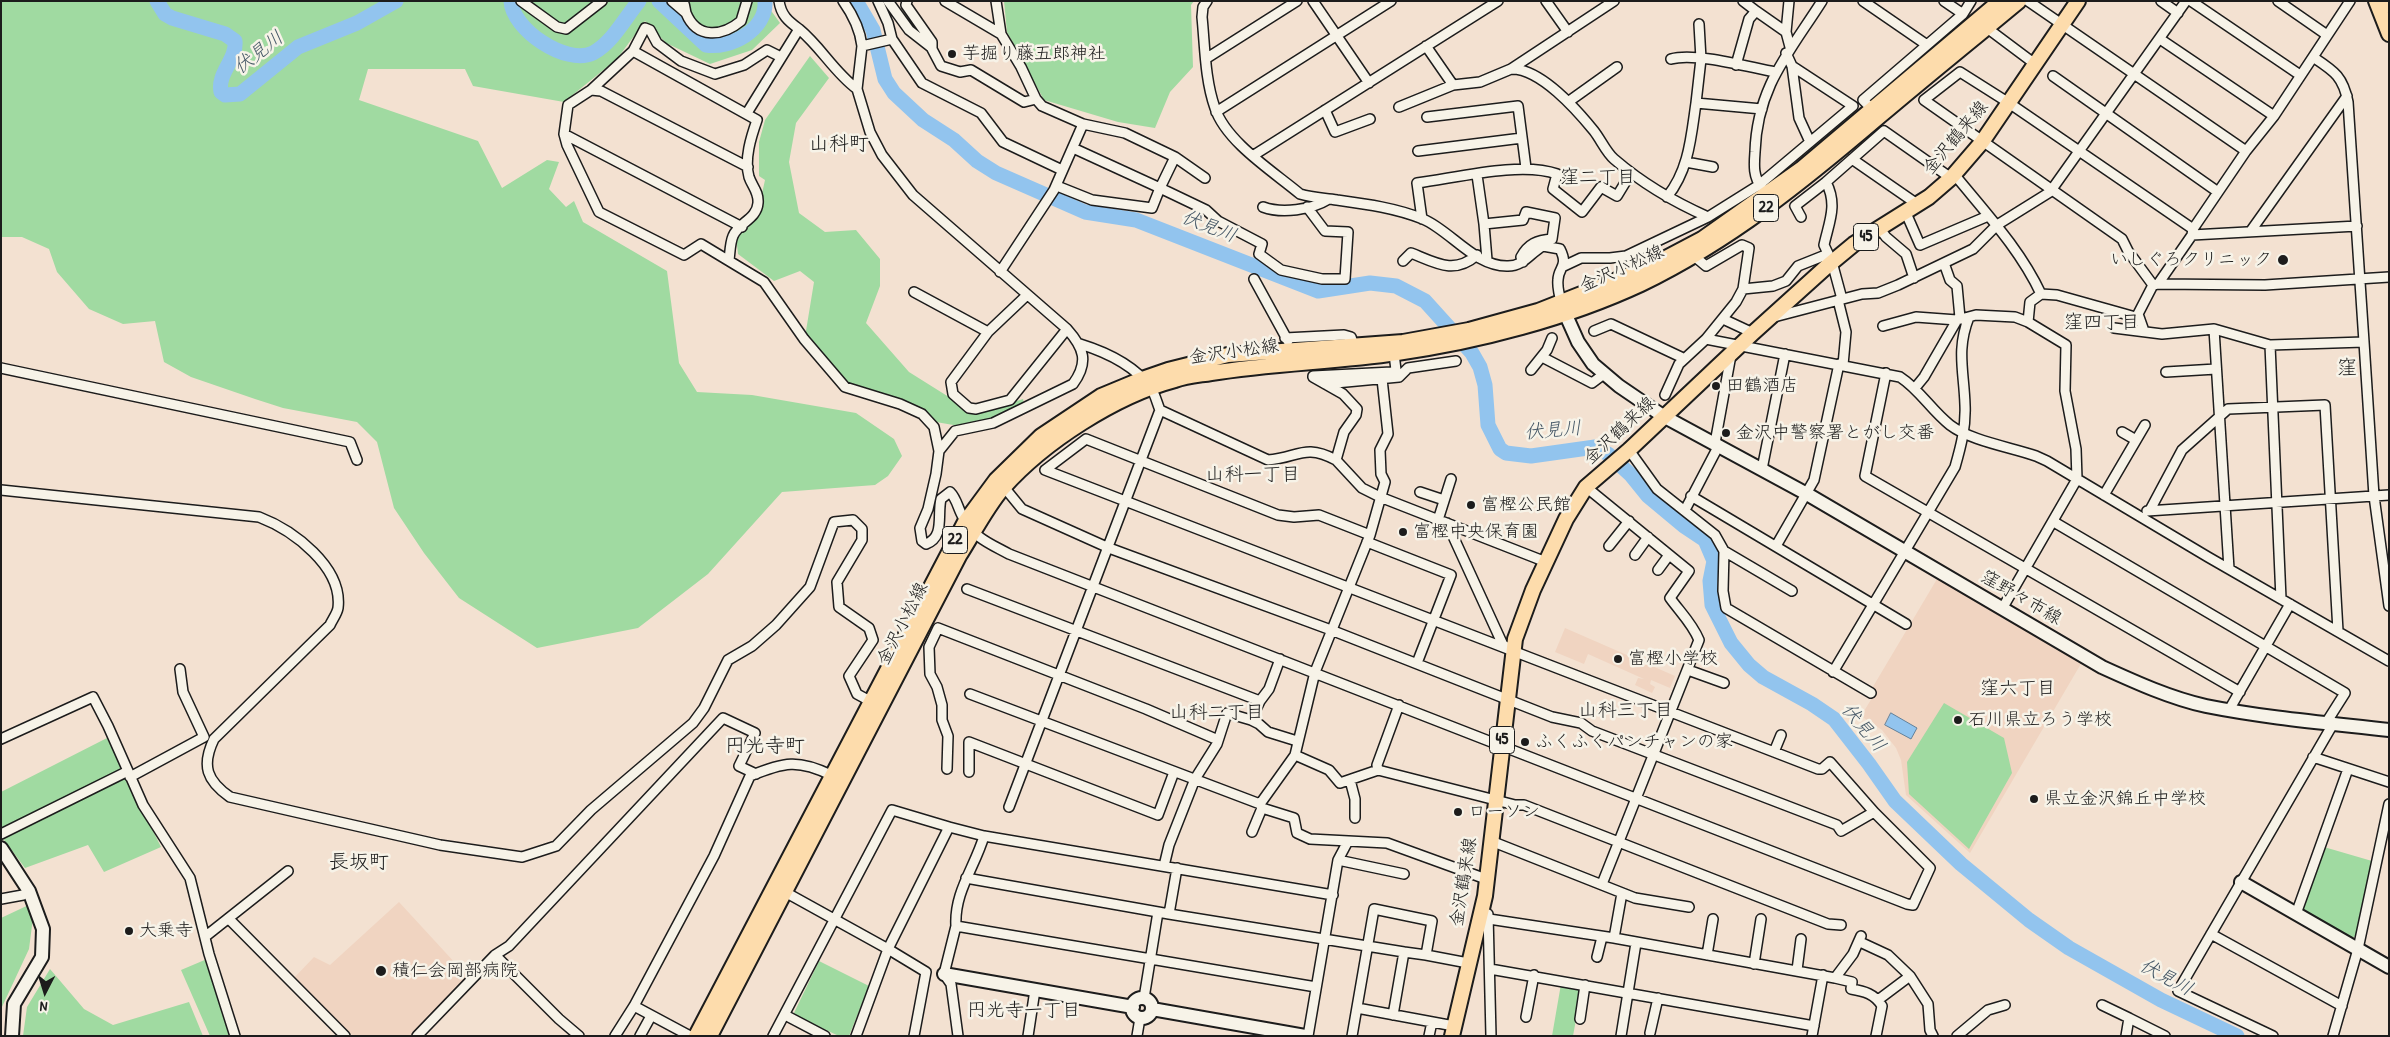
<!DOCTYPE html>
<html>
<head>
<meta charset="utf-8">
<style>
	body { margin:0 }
	#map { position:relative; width:2390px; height:1037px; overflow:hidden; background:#f3e1d1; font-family:"Patrick Hand",sans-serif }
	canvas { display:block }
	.frame { position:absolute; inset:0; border:2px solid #1c1c1c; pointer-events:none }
	.north { position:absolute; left:20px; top:967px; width:50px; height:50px; -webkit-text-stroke:4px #f7f3e8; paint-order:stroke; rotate:185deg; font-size:14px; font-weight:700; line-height:20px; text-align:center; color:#1c1c1c }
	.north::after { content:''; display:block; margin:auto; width:18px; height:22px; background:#1c1c1c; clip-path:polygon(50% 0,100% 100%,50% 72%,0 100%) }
</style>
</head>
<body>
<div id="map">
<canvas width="2390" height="1037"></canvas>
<div class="frame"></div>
<div class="north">N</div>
</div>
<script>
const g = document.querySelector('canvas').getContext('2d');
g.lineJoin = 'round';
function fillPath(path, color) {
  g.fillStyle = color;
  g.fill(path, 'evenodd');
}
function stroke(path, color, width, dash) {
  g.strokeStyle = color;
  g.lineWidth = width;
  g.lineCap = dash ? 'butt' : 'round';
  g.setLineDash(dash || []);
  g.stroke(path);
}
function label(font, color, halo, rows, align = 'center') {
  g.font = font + ' "Patrick Hand","Klee One",sans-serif';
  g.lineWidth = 5;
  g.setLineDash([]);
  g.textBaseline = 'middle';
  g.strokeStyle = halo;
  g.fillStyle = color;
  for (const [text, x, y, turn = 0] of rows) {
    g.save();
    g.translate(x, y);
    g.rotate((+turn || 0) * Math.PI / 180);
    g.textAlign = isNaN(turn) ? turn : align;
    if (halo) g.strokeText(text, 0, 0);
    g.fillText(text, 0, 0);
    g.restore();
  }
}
fillPath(new Path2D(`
	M1937 579 2082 662 1970 853 1906 795 1901 760 1896 748 1882 730 1861 716 1875 693 1871 690Z
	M1565 628 1675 676 1670 688 1651 680 1650 684 1655 687 1652 693 1635 685 1638 678 1644 679 1588 654 1584 664 1555 652Z
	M399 902 468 977 410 1036H353L293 979 314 957 330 965Z`), '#f0d4c1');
fillPath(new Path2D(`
	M1 1H764L780 23 752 50 710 64 666 43 645 21 617 59 564 102 473 86 465 69H368L359 100 478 141 502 188 547 160 559 162 549 189 566 207 574 201 583 222 667 271 679 363 697 392 752 395 856 413 894 439 902 456 888 476 875 485 782 492 708 574 638 628 537 648 459 598 424 553 394 508 377 442 357 422 283 408 255 399 191 377 164 362 155 321 123 324 89 309 57 272 49 249 22 237H1Z
	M1004 1H1194L1191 5 1193 67 1170 92 1155 128 1118 122 1044 100 1007 32Z
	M810 56 829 78 796 123 789 162 799 213 825 232 856 230 880 259V286L866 323 909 372 976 414 1023 399 1024 404 991 420 959 426 936 422 913 404 846 385 805 337 814 282 800 271 774 281 738 254 736 236 757 216 765 180 759 176V142L765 120Z
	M1944 703 2004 738 2012 773 1969 849 1909 794 1907 762Z
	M107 738 161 847 104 872 88 845 25 868 1 836V792Z
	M2324 847 2372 861 2356 936 2351 938 2305 912 2302 906Z
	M35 902 29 949 1 1009V918Z
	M207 959 232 1036H210L181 970Z
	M819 961 869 986 849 1036H839L793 1015Z
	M50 969 84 1009 113 1025 189 1002 203 1036H23L27 1007Z
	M1561 984 1582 987 1573 1036H1552Z`), '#a0daa1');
const water = new Path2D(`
	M1891 713 1917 728 1911 739 1885 725Z`);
fillPath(water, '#92c4ee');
stroke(water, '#63819a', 1);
stroke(new Path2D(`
	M157 1 165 14 172 18 225 34 235 41C237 60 217 73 221 92L225 95 240 94 298 47 357 23 396 1
	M511 1C512 29 566 66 593 53 613 42 625 18 639 1
	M659 1 706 45C730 49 767 30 765 1
	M856 1 873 30 885 79 894 93 923 120 954 140 977 161 996 173 1085 212 1136 220 1318 291 1370 283 1396 286 1425 301 1472 353 1480 367 1485 385 1488 425 1500 449 1506 453 1531 456 1595 447 1608 454 1631 475 1648 496 1684 526 1705 540 1714 561 1710 581 1712 605 1731 643 1749 665 1763 677 1812 704 1834 719 1869 764 1895 801 1961 864 2029 920 2069 948 2161 1000 2237 1036`), '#92c4ee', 15);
const street = new Path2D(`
	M521 1 557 27 566 29 602 1
	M672 1 686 13
	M683 1C685 5 685 9 686 13 697 40 723 36 741 21L747 1
	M779 1C781 15 788 21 799 29
	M843 1C853 15 860 29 862 46
	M878 1 888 23 892 39 862 46 857 89 870 132 882 155 913 195 1067 329C1084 348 1089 362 1073 384L993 423 955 431 939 451
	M888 1 909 30 932 48
	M907 1 906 5 932 42V49L941 66 960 72 971 70 1024 102 1036 99 1042 106 1083 124 1125 133 1175 157
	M945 1 1001 34
	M996 1 1001 34 1021 67 1036 99
	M1207 1 1203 7 1202 17C1205 47 1205 80 1215 108 1226 142 1274 172 1300 194 1313 198 1325 198 1337 200 1366 204 1396 208 1423 219 1451 231 1475 267 1508 266 1524 266 1530 253 1543 246L1560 249C1569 267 1558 267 1558 280 1557 288 1560 298 1562 305
	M1313 1 1369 83
	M1546 1 1568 32
	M1743 1 1756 11
	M1789 1 1786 32 1790 47
	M1863 1 1927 45
	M1944 1 1963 14
	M2028 1 2246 151
	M2161 1 2178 13
	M2191 1 2300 75
	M2278 1 2327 35
	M1699 24 1701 59 1696 103 1762 109
	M1987 28 2035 64
	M892 39 922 83 981 113 1003 142 1062 170
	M2160 39 2274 116
	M1426 46 1453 85
	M633 51 645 28 650 30 657 43 681 61 715 74 744 65 767 50 781 57
	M2313 57C2334 71 2343 76 2348 102L2364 342
	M1207 58 1297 1
	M1671 59C1695 52 1748 67 1775 72
	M1736 65 1749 19 1756 11 1786 32
	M1792 66 1799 118 1810 142
	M1511 69C1540 68 1577 110 1594 131 1601 140 1606 152 1614 159 1643 184 1674 202 1708 217L1759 185 1853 106 1792 66 1786 53
	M2053 76 2218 192
	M591 90 601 91 748 167
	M1568 102 1617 67
	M1399 107 1453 85 1480 82 1511 69 1614 1
	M1872 109 1863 100 1963 14 1971 1
	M1325 110 1335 132 1370 119
	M1216 112 1391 1
	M747 113 799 29C821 47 834 72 857 89
	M1427 117 1518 106 1526 168
	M564 134 742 227
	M1073 148 1160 188 1175 157 1205 178
	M1418 151 1522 138
	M1254 155 1498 1
	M1852 159 1917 204
	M1686 162 1713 167
	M1954 174C1985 212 2020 249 2041 294L2030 302 2028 322
	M1477 175 1484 224
	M1826 182 1884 131 1951 178
	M1057 186 1092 200 1152 208 1160 188 1206 210 1218 221 1262 244 1259 254 1281 270 1322 279H1345L1348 232 1325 231 1307 207
	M1762 188C1753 177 1754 165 1755 152 1757 87 1789 53 1822 1
	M1667 197C1689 170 1691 137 1696 103
	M1263 207C1282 214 1311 210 1329 199
	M1906 213 1920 245 1988 216
	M1801 217 1795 206 1826 182C1838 205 1829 222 1824 245L1832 262 1842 299
	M1422 219 1417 183C1456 178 1521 161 1557 174L1553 189 1582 212 1601 187 1617 196 1631 173
	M1880 229 1886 237 1906 254 1914 278
	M2250 232 2347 96
	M2192 235 2357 226
	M1694 256 1706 266 1742 245 1749 248 1743 289
	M729 260C730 253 730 243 733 236 738 223 757 219 758 203 759 192 752 186 749 177 744 159 751 137 757 120L633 51 591 90 568 105 564 134 567 145 599 212 684 255 701 244 764 282 804 339 845 387 900 404 922 414 934 427 939 451 936 474 928 509 920 528 922 541 926 544C945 537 937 515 941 499L950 492C957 499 958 509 963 517 974 538 989 543 1009 554L1907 904 1913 905 1930 868 1874 812 1841 831 1837 825 1592 731 1581 723 1552 717 1331 630 1109 548 1022 509 1004 487
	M1487 260 1484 224 1523 220 1526 212 1555 218 1552 239C1537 240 1528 244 1521 257L1523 262
	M1403 261 1411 253C1436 263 1454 275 1477 255
	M1944 263 1950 280 1957 286 1960 318
	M1564 266 1581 258H1610L1626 256 1708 217
	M1000 272 1054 190 1083 124
	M1254 279 1288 341
	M2158 284 2265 285 2389 277
	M2153 285 2128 251 2122 239 1924 100 1960 72 2009 103 2193 229
	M914 292 988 332
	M2041 294 2057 295 2139 318
	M1026 296 988 332 951 382 953 394 969 408 976 409 1010 400 1067 329
	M1838 300 1846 332 1843 365
	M1774 317 1862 294 1878 293 1898 285 1973 249 1997 225 2050 192 2186 1
	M1723 319 1753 333
	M1883 326 1916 317 1957 320 1976 315 2015 317 2028 322 2066 345 2065 391 2076 449 2077 479 2002 609
	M2114 328 2162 334 2214 329 2270 345 2364 342 2374 496 2389 606
	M2214 329 2229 569
	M1594 331 1611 324 1683 358
	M2144 331 2138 314 2153 285 2158 284 2192 235 2193 229 2246 151 2274 116 2350 1
	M1285 338 1344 335 1351 337 1354 346
	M1706 339 1900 377C1920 390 1931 410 1950 425 1971 441 2010 447 2036 456L2047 461 2208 557 2389 661
	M1080 344C1106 352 1134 365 1151 388 1155 394 1157 403 1160 410L1268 460C1298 458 1304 443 1336 460L1344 432 1356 415 1357 409 1343 394 1313 377
	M2270 345 2281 599
	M1542 357 1592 383 1604 374
	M1 368 350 442 357 460
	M1531 370 1547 350 1552 338
	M2166 372 2216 369
	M1886 373 1865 476 2240 692
	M1313 376 1392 372 1396 370 1394 354
	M1382 379 1388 434 1380 450 1381 474 1385 482 1370 535 1315 672 1295 755 1329 770 1340 783 1378 770 1515 805H1524L1828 924 1841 925
	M1325 384 1399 377 1408 368 1456 361
	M1915 388 1924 377 1957 320
	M1665 395 1679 364 1706 339 1736 302 1743 289 1773 286 1786 281 1798 266 1823 256 1831 263
	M2122 432 2136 440
	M1715 443 1731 355
	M1629 450 1657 489 1715 535 1724 551 1723 591 1726 608 1871 693
	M1336 460 1362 488 1380 497 1546 562
	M1762 469 1785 354
	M1045 470 1818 769H1822L1830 762 1874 812
	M1045 470 1086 439 1278 515 1294 517 1319 515 1370 535
	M1586 487 1689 571 1670 598C1680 612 1692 623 1699 640L1602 884
	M1 490 259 517C293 530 343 567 338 608 337 614 332 620 330 625L214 739C201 766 207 781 230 797L440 845 522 857 556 846 591 810 693 723 704 708 728 660 752 646 776 625 810 587 834 522 853 520 862 529V540L837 582 839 607 869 628 873 640 849 676 857 694 870 701
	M1420 492 1444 500
	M2104 495 2145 425
	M1691 496 1906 624
	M1685 510 1719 445
	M2150 510 2182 450 2228 409 2325 405 2338 631
	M2147 511 2389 495
	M1438 520 1451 479
	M2054 522 2345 693 2326 723
	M1447 523 1503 645 1507 647
	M1367 542 1451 575 1417 663
	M1609 546 1629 521
	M1776 546 1814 480 1839 364
	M1724 551 1792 591
	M1635 555 1648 537
	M1658 570 1669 555
	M967 589 1260 701
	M1688 670 1724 683
	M1833 672 1955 467C1961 446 1966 427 1965 405 1964 371 1956 350 1969 317
	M970 694 1260 804 1262 808 1294 818 1297 833 1310 839 1387 843 1486 879
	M2229 710 2290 604
	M1251 720 1260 701 1269 689 1280 659
	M1 739 93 697 108 726 128 771
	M1774 752 1781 735
	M2313 757 2389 782
	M947 769 948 736 942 720V705L937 687 930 674 929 647 938 628 1146 709 1218 740
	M1378 770 1377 765 1399 705
	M969 772V742L1158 815 1174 772
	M130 777 204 737 183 692 180 669
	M1350 780 1355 799V818
	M1260 804 1295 755
	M1009 807 1160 410
	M1252 832 1262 808
	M1 834 128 771 143 805 190 878 209 954 235 1036
	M984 836C975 867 954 892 956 926L1316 987
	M1491 841 1635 898 1689 907
	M1338 860 1404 874
	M1164 866 1169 845 1195 779 1217 744 1227 713 1251 720 1259 724 1268 732 1297 741
	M966 878 1158 912
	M785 892 888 949 856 1036
	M1 899 23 895 29 891
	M1169 914 1404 952
	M1488 914 1491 1036
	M2296 914 2348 769
	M229 919 345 1036
	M1489 919 1614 938 1835 978 1853 954 1861 936
	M956 926 944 974 951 984 958 1036
	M2211 934 2342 1006
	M206 936 288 871
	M1614 938 1622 893
	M1860 942 1888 955 1910 976 1928 1004 1930 1030 1933 1036
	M495 955 559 1019 579 1036
	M1707 955 1713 919
	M1597 957 1602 937
	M1754 964 1761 919
	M1490 969 1814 1026
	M1797 970 1801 939
	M1835 978 1852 982 1851 989C1864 991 1875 994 1882 1006L1876 1036
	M1144 998 1158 912 1169 914 1177 868
	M1878 1000 1910 976
	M2102 1005 2129 1018 2126 1036
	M634 1006 690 1036
	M1357 1008 1454 1026
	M785 1015 825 1036
	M1393 1015 1404 952 1426 955
	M1526 1017 1534 975
	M2129 1018 2165 1036
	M1580 1019 1585 985
	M1650 1033 1658 998
	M417 1036 495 955 509 946 723 718 755 733 739 766 756 774
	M615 1036 634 1006 714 856 750 776C784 762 798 759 831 775
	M640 1036 651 1016
	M773 1036 892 810 949 827
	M914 1036 926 972 888 949 949 827 984 836 1333 895
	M1028 1036 1035 990
	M1137 1036 1140 1018
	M1308 1036 1338 860 1347 843
	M1352 1036 1374 909 1432 921 1426 955 1468 963
	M1429 1036 1432 1022
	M1621 1036 1636 943
	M1812 1036 1823 975
	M1957 1036 1988 1010 2005 1005
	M2273 1036 2178 991 2333 724
	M2333 1036 2358 949 2389 804`);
const secondary = new Path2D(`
	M1565 313 1578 342 1593 364 1619 386 1663 416 1807 494 2102 667C2135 682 2170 698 2206 706 2266 718 2327 723 2389 730
	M1 848 29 891 43 929 42 957 14 1004 12 1036
	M2241 882 2389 967
	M944 974 1133 1007
	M1132 1008a10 10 0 1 1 20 0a10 10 0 1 1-20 0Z
	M1152 1009 1305 1036`);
const primary = new Path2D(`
	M2376 1 2389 34
	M2387 1 2389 5
	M696 1036 965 522 996 480 1041 436 1101 396 1142 379 1168 370 1228 355 1403 342 1469 330 1538 311 1647 268 1702 239 1801 169 2000 1
	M710 1036 959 556C973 534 986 508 1003 488 1044 442 1115 396 1175 380 1186 376 1199 375 1211 373 1273 363 1335 362 1397 353 1477 342 1568 318 1641 284 1730 241 1805 180 1880 116 1926 77 1972 40 2019 1
	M1452 1036 1485 896 1515 639 1533 590 1566 519 1586 487 1629 450 1753 333 1825 268 1854 244 1929 197 1951 178 1982 142 2078 1`);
stroke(street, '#1c1c1c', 12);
stroke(secondary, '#1c1c1c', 16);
stroke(primary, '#1c1c1c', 18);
stroke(street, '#f7f3e8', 9);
stroke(secondary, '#f7f3e8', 12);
stroke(primary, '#fddcac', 14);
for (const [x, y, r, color] of [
	[952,54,5,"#1c1c1c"],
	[2283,260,6,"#1c1c1c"],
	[1716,386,5,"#1c1c1c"],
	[1726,433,5,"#1c1c1c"],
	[1471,505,5,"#1c1c1c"],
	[1403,532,5,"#1c1c1c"],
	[1618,659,5,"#1c1c1c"],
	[1958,720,5,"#1c1c1c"],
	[1525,742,5,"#1c1c1c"],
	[2034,799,5,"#1c1c1c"],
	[1458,812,5,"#1c1c1c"],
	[129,931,5,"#1c1c1c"],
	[381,971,6,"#1c1c1c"]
]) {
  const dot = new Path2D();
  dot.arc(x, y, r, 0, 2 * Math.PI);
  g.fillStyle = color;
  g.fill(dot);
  stroke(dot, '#f7f3e8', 2);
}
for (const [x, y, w] of [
	[1766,208,25],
	[1866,237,25],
	[955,540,25],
	[1502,740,25]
]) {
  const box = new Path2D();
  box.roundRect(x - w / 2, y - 13.5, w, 27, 4);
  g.fillStyle = '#f7f3e8';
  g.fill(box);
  stroke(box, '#1c1c1c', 1);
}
label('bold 16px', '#1c1c1c', null, [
	["22",1766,208],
	["45",1866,237],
	["22",955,540],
	["45",1502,740]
]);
label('18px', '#1c1c1c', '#f7f3e8', [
	["芋掘り藤五郎神社",962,54],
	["いしぐろクリニック",2272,260,"right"],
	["田鶴酒店",1726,386],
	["金沢中警察署とがし交番",1736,433],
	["富樫公民館",1481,505],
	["富樫中央保育園",1413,532],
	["富樫小学校",1628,659],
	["石川県立ろう学校",1968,720],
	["ふくふくパンチャンの家",1535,742],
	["県立金沢錦丘中学校",2044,799],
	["ローソン",1468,812],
	["大乗寺",139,931],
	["積仁会岡部病院",392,971]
], 'left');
label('18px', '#1c1c1c', '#f7f3e8', [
	["金沢鶴来線",1956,138,-50],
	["金沢小松線",1622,269,-24],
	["金沢小松線",1234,352,-8],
	["金沢鶴来線",1620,431,-43],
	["窪野々市線",2021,598,30],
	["金沢小松線",903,624,-63],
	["金沢鶴来線",1464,882,-81]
]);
label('italic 19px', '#455766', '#f7f3e8', [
	["伏見川",259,53,-38],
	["伏見川",1209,227,21],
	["伏見川",1553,431,-5],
	["伏見川",1863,728,50],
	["伏見川",2166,978,28]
]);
label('19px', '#1c1c1c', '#f7f3e8', [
	["窪二丁目",1598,178],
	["窪四丁目",2102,323],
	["山科一丁目",1253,475],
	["窪六丁目",2018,689],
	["山科三丁目",1626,711],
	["山科二丁目",1217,713],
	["円光寺一丁目",1024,1011]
]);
label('20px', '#1c1c1c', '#f7f3e8', [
	["山科町",839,145],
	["窪",2347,369],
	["円光寺町",765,747],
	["長坂町",359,863]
]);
</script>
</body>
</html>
